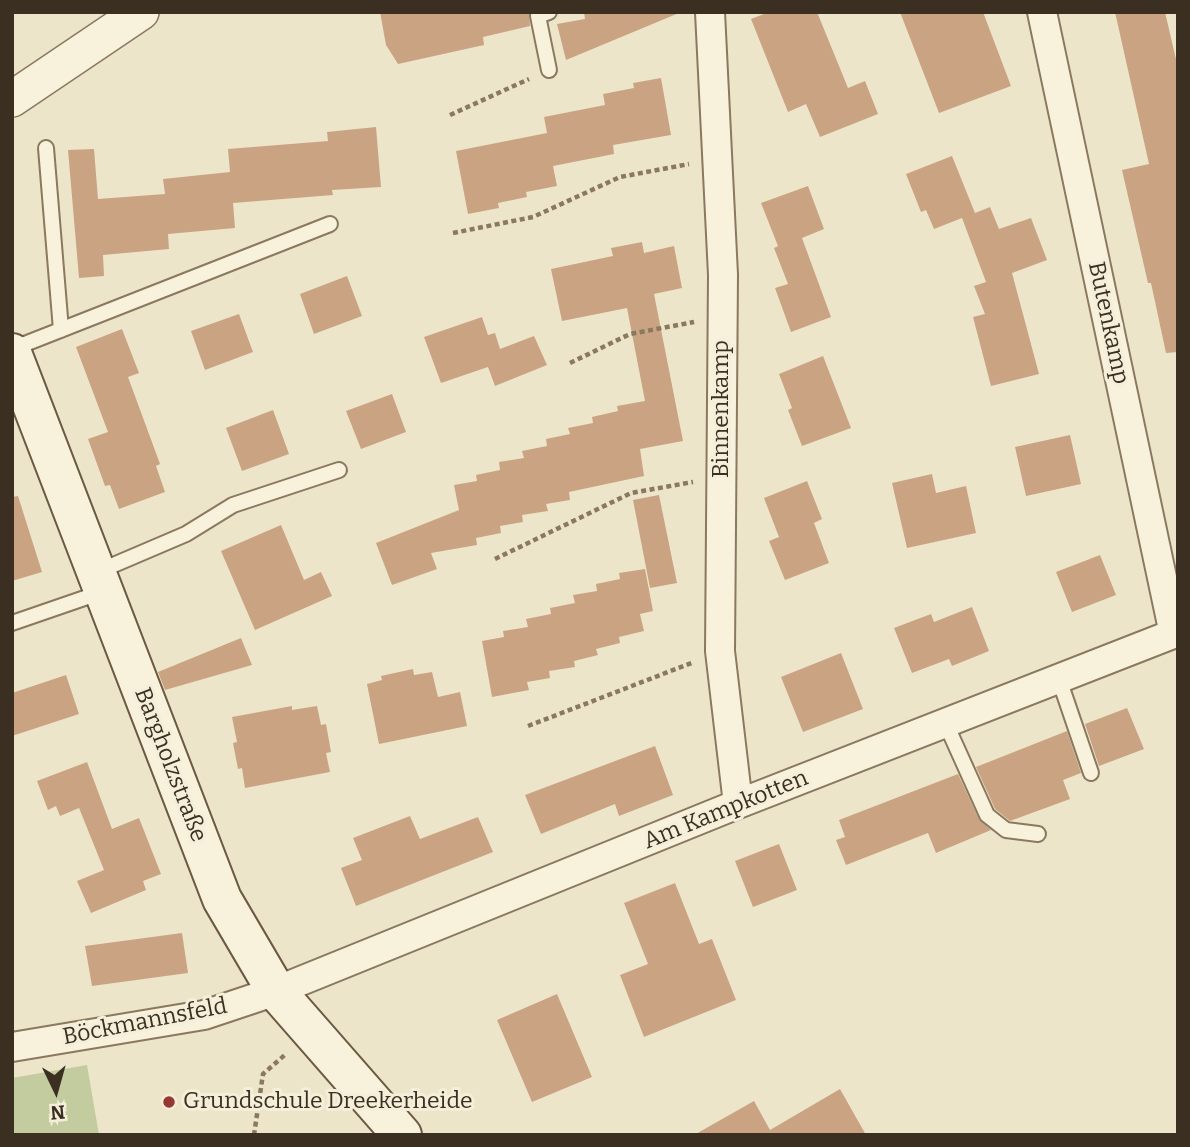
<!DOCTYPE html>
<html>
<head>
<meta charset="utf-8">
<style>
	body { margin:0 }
	#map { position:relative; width:1190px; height:1147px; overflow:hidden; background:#ede5ca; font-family:Bitter,serif }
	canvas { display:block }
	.frame { position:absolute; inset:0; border:14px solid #3b2f22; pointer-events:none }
	.north { position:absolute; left:21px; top:1056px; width:70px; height:70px; -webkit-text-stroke:5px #f5efd9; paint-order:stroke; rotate:175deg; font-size:19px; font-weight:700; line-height:28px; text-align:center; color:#3b2f22 }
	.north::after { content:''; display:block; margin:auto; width:24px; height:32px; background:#3b2f22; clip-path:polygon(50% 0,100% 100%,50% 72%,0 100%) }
</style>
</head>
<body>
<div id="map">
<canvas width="1190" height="1147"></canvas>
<div class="frame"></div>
<div class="north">N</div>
</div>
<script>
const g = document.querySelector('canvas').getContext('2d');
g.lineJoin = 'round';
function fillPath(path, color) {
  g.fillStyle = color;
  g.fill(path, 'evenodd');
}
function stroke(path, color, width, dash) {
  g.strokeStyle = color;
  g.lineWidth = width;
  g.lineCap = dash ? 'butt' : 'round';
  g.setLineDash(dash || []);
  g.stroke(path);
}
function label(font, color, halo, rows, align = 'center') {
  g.font = font + ' Bitter,serif';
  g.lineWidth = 6;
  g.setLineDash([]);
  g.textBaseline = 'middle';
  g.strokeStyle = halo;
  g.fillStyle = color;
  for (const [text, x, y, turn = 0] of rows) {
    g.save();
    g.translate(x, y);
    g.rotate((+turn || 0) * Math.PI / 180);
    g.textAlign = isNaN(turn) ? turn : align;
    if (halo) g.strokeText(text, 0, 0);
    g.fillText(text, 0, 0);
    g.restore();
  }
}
fillPath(new Path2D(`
	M87 1065 99 1135H12V1078Z`), '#c3cc9e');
fillPath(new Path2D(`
	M380 12H529L530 26 483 37 484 45 398 64 386 45Z
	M584 12H679V13L566 60 557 24 585 19Z
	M769 12H817L848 88 865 81 878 114 820 137 806 104 788 112 751 19Z
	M900 12H983L1011 86 939 113Z
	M1115 12H1165L1178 68V352L1166 353 1151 283H1148L1122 170 1149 164Z
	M661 78 671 135 613 145 614 154 553 166 557 186 526 192 527 197 498 203 499 208 468 214 456 151 547 133 544 117 605 105 603 94 634 88 633 83Z
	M376 127 381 187 332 190 333 195 233 203 235 228 168 234 169 249 103 255 104 276 79 278 68 150 94 149 98 199 165 194 163 179 230 172 228 149 328 141 327 132Z
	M952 156 975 213 990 207 999 229 1031 218 1047 260 1012 273 1039 374 991 386 973 317 985 314 974 286 986 282 962 218 934 229 926 210 921 212 906 174Z
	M808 186 824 229 802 238 831 317 791 332 775 288 788 284 774 248 778 246 761 203Z
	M642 242 644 253 674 246 682 288 654 294 683 441 640 449 644 476 569 492 570 500 546 504 548 511 522 515 523 522 500 526 501 533 476 538 477 545 431 553 437 569 392 585 376 543 459 510 454 485 477 481 476 475 500 470 499 462 524 458 522 451 547 446 546 439 570 434 568 428 593 423 592 417 618 411 617 406 645 401 627 308 562 321 551 269 613 256 611 248Z
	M347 276 362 316 314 334 300 294Z
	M239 314 253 352 205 370 191 331Z
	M482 317 488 335 495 333 500 349 534 336 547 365 495 386 488 367 441 383 424 337Z
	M122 329 139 373 128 377 160 464 156 466 165 492 119 509 110 485 105 486 88 439 108 432 76 347Z
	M823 356 851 428 802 446 788 410 792 408 779 374Z
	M392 394 406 432 361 449 346 411Z
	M273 410 289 454 242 471 226 428Z
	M1070 435 1081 484 1026 496 1015 447Z
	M932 474 936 493 966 486 976 533 907 548 892 483Z
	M807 481 822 519 814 523 829 563 785 580 769 541 779 537 764 498Z
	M659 495 677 583 650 588 633 500Z
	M18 496 42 572 12 581V497Z
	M281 525 304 580 321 572 332 596 255 630 221 551Z
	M1100 555 1116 595 1072 612 1056 572Z
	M645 569 653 611 640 614 644 631 619 637 620 643 596 649 598 655 574 661 575 667 549 671 550 678 527 682 529 690 492 697 482 641 504 637 503 631 528 627 526 619 551 614 550 608 575 603 573 595 597 591 596 584 620 579 619 573Z
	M972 607 989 651 952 666 949 659 912 673 894 628 931 614 934 622Z
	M241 638 252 665 165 690 158 672Z
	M841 653 863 709 803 732 781 677Z
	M413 669 414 675 432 672 438 697 460 692 467 726 379 744 367 684 382 680 381 676Z
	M66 675 79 714 12 736V693Z
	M292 706V710L317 706 321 725 326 724 331 752 326 753 330 772 245 788 242 768 238 769 233 743 237 742 232 717Z
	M1127 708 1144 749 1099 766 1085 724Z
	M1067 731 1081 773 1063 780 1070 799 1010 821 995 809 976 767Z
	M655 746 673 795 619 816 615 804 541 834 525 795Z
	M87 762 112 829 139 818 161 874 143 881 146 890 91 913 77 881 104 870 79 808 60 816 56 806 48 810 37 781Z
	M958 774 979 819 991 830 936 853 928 833 846 865 836 840 845 837 839 820Z
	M410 816 420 839 478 817 493 852 356 906 341 868 362 860 353 838Z
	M779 844 797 890 753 907 735 861Z
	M675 883 699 944 712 939 736 1000 644 1037 620 975 648 964 624 903Z
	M182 933 188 973 92 986 85 946Z
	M557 994 592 1077 532 1102 497 1020Z
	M840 1089 866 1135H694L754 1101 770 1130Z`), '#caa482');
const service = new Path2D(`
	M549 70 538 16 549 12
	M46 148 61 330
	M12 349 330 224
	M97 572 186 534 233 505 339 470
	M12 623 102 592
	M1059 679 1091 773
	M946 724 987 815 1006 830 1038 834`);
const minor = new Path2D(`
	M710 12 723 275 720 651 738 804
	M1042 12 1174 634
	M12 1047 204 1015 276 991 738 804 1178 632`);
const tertiary = new Path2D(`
	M12 99 141 12`);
const secondary = new Path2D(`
	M12 353 222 899 276 991 402 1135`);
stroke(service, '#8a785f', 18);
stroke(minor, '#8a785f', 32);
stroke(tertiary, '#8a785f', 38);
stroke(secondary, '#6c5942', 42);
stroke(new Path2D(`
	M450 115 529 79
	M453 233 533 217 620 177 689 164
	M570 363 630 334 694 322
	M495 559 631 493 693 482
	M528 726 694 662
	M254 1135 263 1074 287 1053`), '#8a785f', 4.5, [5, 3.5]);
stroke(service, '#f8f2dd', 14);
stroke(minor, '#f8f2dd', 28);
stroke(tertiary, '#f8f2dd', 35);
stroke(secondary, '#f8f2dd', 38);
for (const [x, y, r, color] of [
	[169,1102,7,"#963731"]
]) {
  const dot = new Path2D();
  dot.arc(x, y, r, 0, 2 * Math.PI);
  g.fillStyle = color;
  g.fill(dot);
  stroke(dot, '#f5efd9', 2.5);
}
label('23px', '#3b2f22', '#f5efd9', [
	["Butenkamp",1108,323,78],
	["Binnenkamp",722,409,-90],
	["Bargholzstraße",170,765,69],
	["Am Kampkotten",726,810,-22],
	["Böckmannsfeld",145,1022,-11]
]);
label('23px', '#3b2f22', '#f5efd9', [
	["Grundschule Dreekerheide",183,1102]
], 'left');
</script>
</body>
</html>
